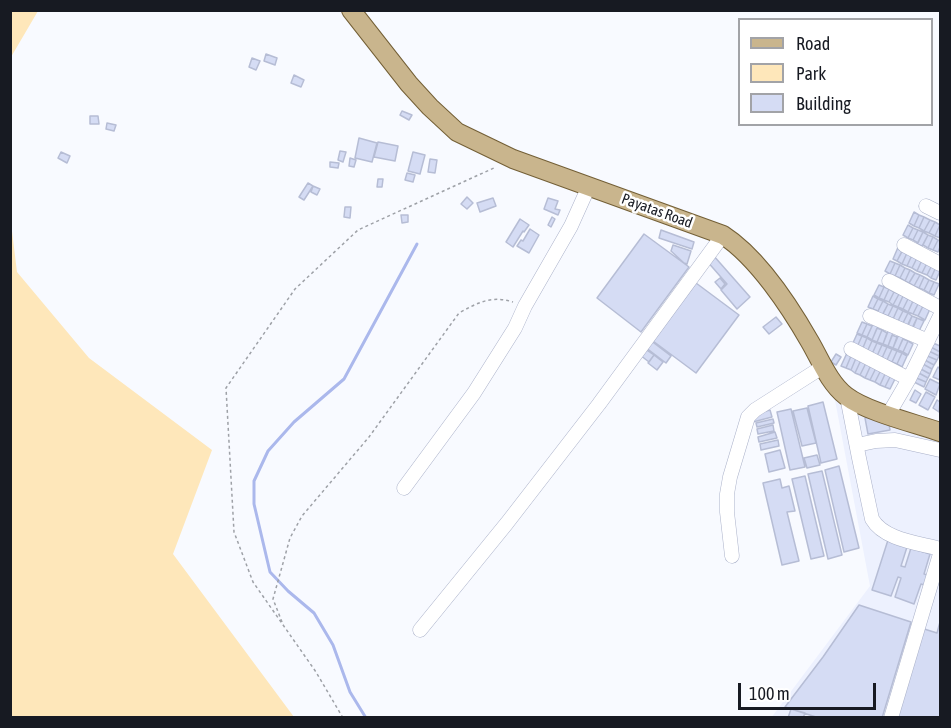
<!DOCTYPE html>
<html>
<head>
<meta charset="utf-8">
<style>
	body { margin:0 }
	#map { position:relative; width:951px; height:728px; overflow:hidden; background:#f8faff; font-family:"Asap Condensed",sans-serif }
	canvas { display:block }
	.frame { position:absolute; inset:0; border:12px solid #171a22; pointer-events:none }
	.legend { position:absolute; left:738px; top:18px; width:195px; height:108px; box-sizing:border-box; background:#fff; border:2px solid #a2a3a7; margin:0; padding:8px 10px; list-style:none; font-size:18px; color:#171a22 }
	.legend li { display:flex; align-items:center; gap:12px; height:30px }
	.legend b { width:30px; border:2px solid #a2a3a7 }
	.scale { position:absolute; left:738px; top:683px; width:138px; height:27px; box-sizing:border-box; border:3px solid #171a22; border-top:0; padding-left:8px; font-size:18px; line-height:21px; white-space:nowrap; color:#171a22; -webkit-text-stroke:4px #fff; paint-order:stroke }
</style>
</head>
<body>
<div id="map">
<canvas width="951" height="728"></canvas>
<div class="frame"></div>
<ul class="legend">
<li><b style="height:8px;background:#c9b58d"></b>Road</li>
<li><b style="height:16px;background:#fee7ba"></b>Park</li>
<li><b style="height:16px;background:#d5dcf4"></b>Building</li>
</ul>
<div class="scale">100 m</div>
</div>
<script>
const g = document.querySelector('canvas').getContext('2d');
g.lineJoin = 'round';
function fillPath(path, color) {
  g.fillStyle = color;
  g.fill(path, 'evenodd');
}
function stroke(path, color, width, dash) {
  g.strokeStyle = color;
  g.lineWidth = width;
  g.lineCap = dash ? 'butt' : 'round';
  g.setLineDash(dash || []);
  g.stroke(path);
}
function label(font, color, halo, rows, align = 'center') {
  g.font = font + ' "Asap Condensed",sans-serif';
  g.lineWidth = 5;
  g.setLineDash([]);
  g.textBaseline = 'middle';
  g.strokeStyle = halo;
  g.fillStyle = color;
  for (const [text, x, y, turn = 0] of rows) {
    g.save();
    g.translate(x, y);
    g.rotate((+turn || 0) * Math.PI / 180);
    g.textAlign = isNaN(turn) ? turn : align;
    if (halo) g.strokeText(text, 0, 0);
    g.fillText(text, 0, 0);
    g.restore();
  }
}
fillPath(new Path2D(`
	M834 395 940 436V717L771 718 870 586Z`), '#edf1fe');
fillPath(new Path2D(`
	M11 10 38 11 11 57 10 11Z
	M11 223 17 272 89 358 212 450 173 554 294 717H11Z`), '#fee7ba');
stroke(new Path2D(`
	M366 718 350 692 333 645 314 613 288 591 270 572 254 504V481L268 451 294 422 344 379 417 244`), '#abb8ec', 3);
const building = new Path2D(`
	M266 54 277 58 275 65 264 61Z
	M252 58 260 61 256 70 249 67Z
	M294 75 304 80 301 87 291 83Z
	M402 111 412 115 409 120 400 115Z
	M90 116H98L99 124H90Z
	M107 123 116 125 114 131 106 129Z
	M359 138 377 143 372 162 355 158Z
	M378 142 398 146 395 161 374 157Z
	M340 151 346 152 343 162 338 160Z
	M61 152 70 156 67 163 58 158Z
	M413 152 425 155 420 174 408 171Z
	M350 158 356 160 354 167 349 166Z
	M430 159 437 160 435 173 428 172Z
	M330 162 339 163 338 168 330 167Z
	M407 173 415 175 413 182 405 180Z
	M378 179H383L382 187H377Z
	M308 183 313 186 304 200 299 197Z
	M313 186 320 189 317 195 311 192Z
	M467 197 473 203 467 209 461 204Z
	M493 198 496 206 480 212 477 203Z
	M548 198 558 201 555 209 560 210 558 215 544 209Z
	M345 207H351L350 218 344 217Z
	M914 212 919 215 914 226 909 223Z
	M401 215H408V222L402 223Z
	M919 215 924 217 919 228 914 226Z
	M552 217 555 219 551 227 548 225Z
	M924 217 930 220 924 231 919 228Z
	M520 219 529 225 524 232 523 231 513 247 506 242Z
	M930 220 935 222 929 233 924 231Z
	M935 222 940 225 935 236 929 233Z
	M908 225 913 228 908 238 903 235Z
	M940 225V238L935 236Z
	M913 228 918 230 913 240 908 238Z
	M530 229 539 235 529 253 517 246 521 240 523 241Z
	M661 230 694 242 692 249 659 238Z
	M918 230 923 232 918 243 913 240Z
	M923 232 928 235 922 246 917 244Z
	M644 234 689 267 641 332 597 298Z
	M928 235 933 237 928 248 923 245Z
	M933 237 938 240 933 250 928 248Z
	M938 240 940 241V247L938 252 933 250Z
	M673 245 691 251 687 264 684 263 671 251Z
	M899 245 904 248 897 261 893 259Z
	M902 251 907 253 902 264 897 261Z
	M907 253 912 255 907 266 902 264Z
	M713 255 750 297 737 309 721 290 727 284 706 260Z
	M912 255 917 258 912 268 907 266Z
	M917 258 922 260 917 271 912 268Z
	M922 260 927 263 922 273 917 271Z
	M890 261 895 263 890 274 885 271Z
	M895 263 900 265 895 276 890 274Z
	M927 263 932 265 927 275 922 273Z
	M900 265 905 268 900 278 895 276Z
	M932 265 936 267 931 278 927 275Z
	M936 267 940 269V271L936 280 931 278Z
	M905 268 910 270 905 281 900 278Z
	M910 270 915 273 909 283 905 281Z
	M915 273 920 275 914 286 909 283Z
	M920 275 924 277 919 288 914 286Z
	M924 277 929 280 924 290 919 288Z
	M720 278 725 284 721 289 715 282Z
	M929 280 934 282 929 293 924 290Z
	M934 282 939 284 934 295 929 293Z
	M696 283 739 315 696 373 653 341Z
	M879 285 884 287 879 298 874 295Z
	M884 287 889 289 884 300 879 298Z
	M889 289 894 292 889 302 884 300Z
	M894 292 899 294 893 305 889 302Z
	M899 294 903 296 898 307 893 305Z
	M873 296 878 299 873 309 868 307Z
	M903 296 908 299 903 309 898 307Z
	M878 299 883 301 878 311 873 309Z
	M908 299 913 301 908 312 903 309Z
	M883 301 888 304 881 317 876 315Z
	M913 301 918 304 913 314 908 312Z
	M888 304 893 306 888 316 883 314Z
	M918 304 923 306 918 316 913 314Z
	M893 306 898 308 893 319 888 316Z
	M923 306 930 309 925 320 918 316Z
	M898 308 903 311 898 321 893 319Z
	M903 311 908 313 903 323 898 321Z
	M908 313 912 316 908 326 903 323Z
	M912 316 917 318 911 330 906 328Z
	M776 317 782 324 769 334 763 327Z
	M917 318 924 321 919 331 913 328Z
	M862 322 867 324 862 335 857 333Z
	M874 322 879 324 872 340 867 337Z
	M867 324 872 326 867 337 862 335Z
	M877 328 882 330 877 342 872 340Z
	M889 329 894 331 888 346 883 344Z
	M882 330 887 333 883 344 877 342Z
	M857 334 862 336 857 347 852 345Z
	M899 334 904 336 898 350 893 348Z
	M892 335 897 337 893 348 888 346Z
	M862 336 867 338 862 350 857 347Z
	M867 338 872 341 867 352 862 350Z
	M903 339 908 341 903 352 898 350Z
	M650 340 671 356 666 363 645 347Z
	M872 341 877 343 872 354 867 352Z
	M908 341 913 344 908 355 903 352Z
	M931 342 940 346V352L929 346Z
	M877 343 882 345 877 356 872 354Z
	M882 345 887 347 882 358 877 356Z
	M929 346 940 352 939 356 927 350Z
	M887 347 892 349 887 360 882 358Z
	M645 349 654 355 649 362 640 355Z
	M892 349 897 351 892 362 887 360Z
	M927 350 939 356 937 360 925 355Z
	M897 351 902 353 897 364 892 362Z
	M847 353 851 356 846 368 841 366Z
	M902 353 907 356 902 367 897 364Z
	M836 354 841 357 836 365 831 362Z
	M654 355 663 362 657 370 648 363Z
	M925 355 937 360 934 365 923 359Z
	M851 356 856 358 851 370 846 368Z
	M856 358 861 360 855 373 851 370Z
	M923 359 934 365 932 369 921 363Z
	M861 360 866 363 860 375 855 373Z
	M866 363 871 365 865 378 860 375Z
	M921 363 932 369 930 374 919 368Z
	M871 365 876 368 870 380 865 378Z
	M938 367 940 369V380L933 377Z
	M876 368 881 370 875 382 870 380Z
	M919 368 930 374 928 378 917 372Z
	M881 370 886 372 880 385 875 382Z
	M886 372 891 375 885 387 880 385Z
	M917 372 928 378 926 382 914 377Z
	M891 375 896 377 890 389 885 387Z
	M914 377 926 382 924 387 912 381Z
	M930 379 940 384 936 395 925 389Z
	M915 390 921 394 916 403 910 400Z
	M926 392 935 397 928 410 919 405Z
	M937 400 940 402 939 412 933 408Z
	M823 402 837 459 821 463 808 406Z
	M807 408 816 443 802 446 793 411Z
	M791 409 805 467 790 470 777 412Z
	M770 410 772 417 753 422 751 415Z
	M878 415 888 419 890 430 868 434 865 418Z
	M773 419 774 423 757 427 756 423Z
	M773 425 774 431 758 434 757 429Z
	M775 432 777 438 759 442 758 437Z
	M778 440 779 446 761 450 760 444Z
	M780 450 785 468 769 472 765 454Z
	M817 455 820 465 807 468 804 458Z
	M839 466 859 548 844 552 825 470Z
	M822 471 842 555 828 559 808 474Z
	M805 476 824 556 811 559 792 479Z
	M780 479 782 488 789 486 795 511 787 512 799 561 782 565 763 483Z
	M888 540 907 547 901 566 905 567 911 548 930 554 924 574 930 576 927 586 921 584 914 604 895 597 901 578 898 577 891 596 872 590Z
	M859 605 911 622 882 718H819L785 707 823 657Z
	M940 622V718H893L921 628 937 633Z
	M791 709 805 713 803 718H788Z`);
fillPath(building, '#d5dcf4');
stroke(building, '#b6bdd5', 1.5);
const minor = new Path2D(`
	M926 206 940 213
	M904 245 940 264
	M889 281 940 308
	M870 316 928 341
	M851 349 909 379
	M847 397 859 458 872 519C884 540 919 543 940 549
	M888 415 909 379 940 316
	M857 445 876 441 895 440 940 450
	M404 488 474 393 515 328 525 306 571 226 589 186
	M732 556 727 512V494L730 477 748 417 755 410 824 366
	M420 630 507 523 599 404 723 235
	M891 718 940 554`);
const major = new Path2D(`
	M351 10 409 84 430 107 457 132 513 159 723 235C757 257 790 307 810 342 820 359 829 383 846 396 867 412 914 423 940 432`);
stroke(minor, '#aab1c9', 15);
stroke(major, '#735f36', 20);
stroke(new Path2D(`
	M282 622 273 599 290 538 302 516 369 437 459 313C477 303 491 295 513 302
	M343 718 316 672 253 582 234 532 226 388 295 289 358 230 496 167`), '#9ea1a7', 1.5, [3, 3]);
stroke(minor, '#fff', 14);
stroke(major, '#c9b58d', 18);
label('15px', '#171a22', '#fff', [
	["Payatas Road",657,211,20]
]);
</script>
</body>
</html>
